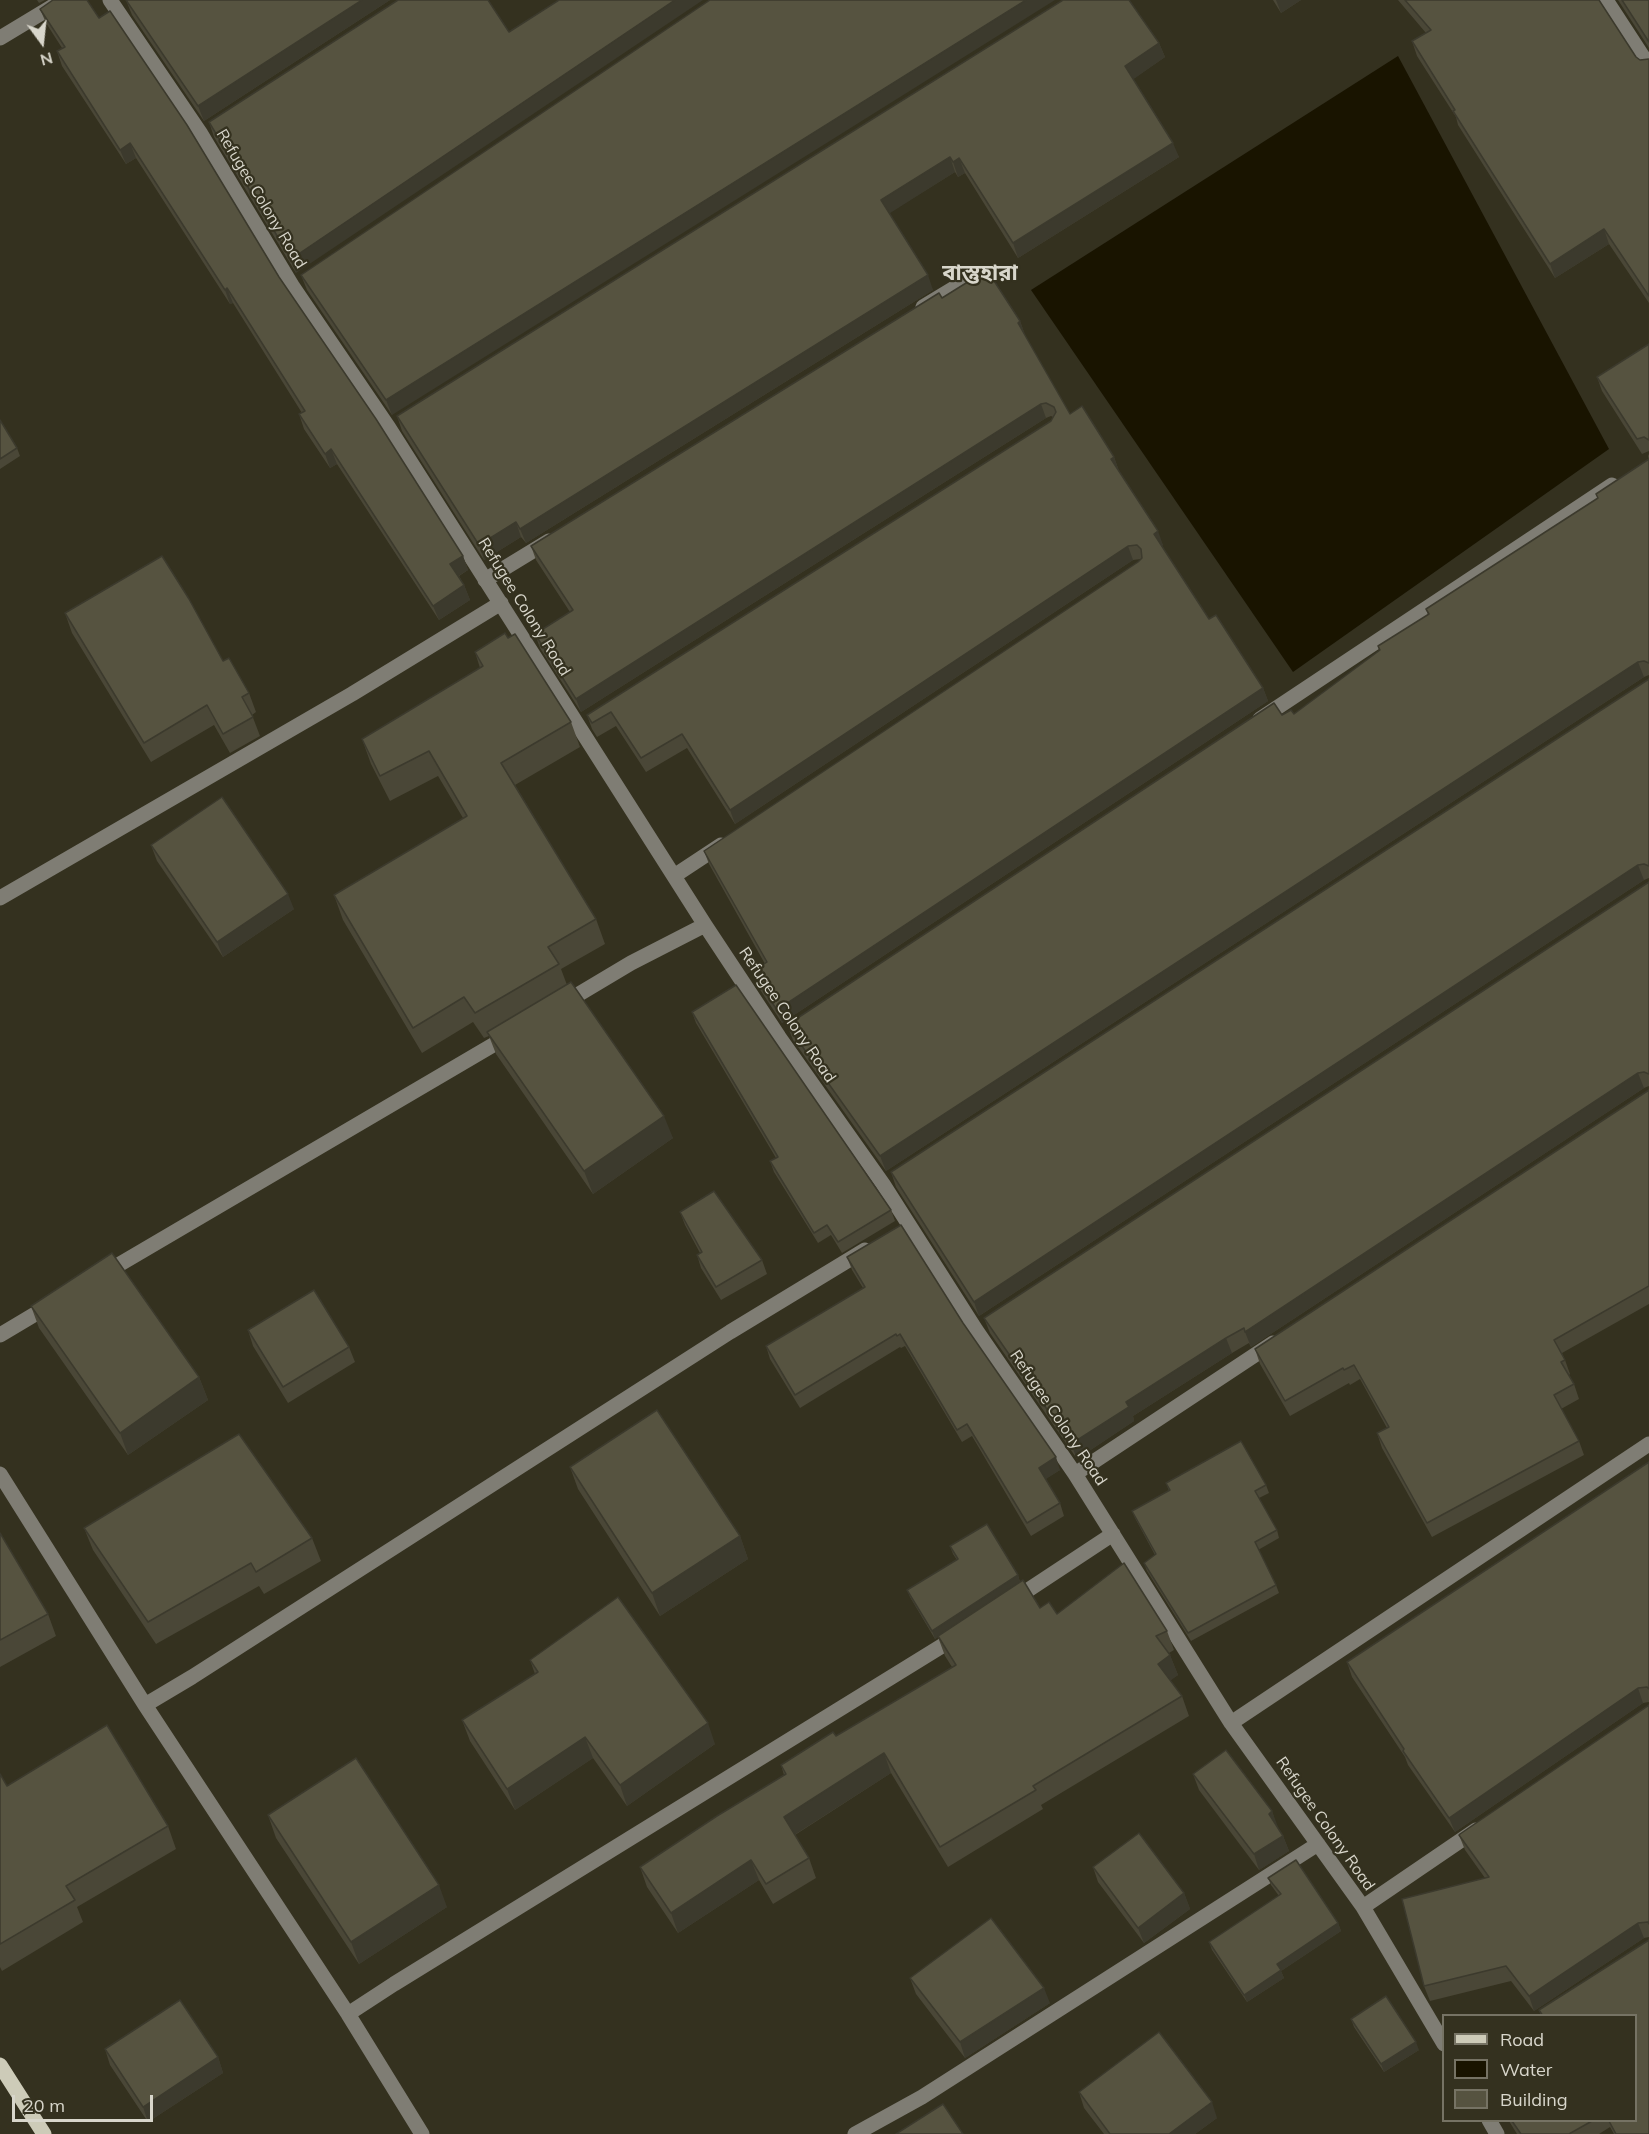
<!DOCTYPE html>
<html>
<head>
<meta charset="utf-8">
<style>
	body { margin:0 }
	#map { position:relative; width:1649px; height:2134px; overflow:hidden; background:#34311f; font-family:Mulish,sans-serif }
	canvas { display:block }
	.legend { position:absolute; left:1442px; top:2014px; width:195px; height:108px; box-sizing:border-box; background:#34311f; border:2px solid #767364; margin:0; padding:8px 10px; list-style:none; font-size:18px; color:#d8d6cb }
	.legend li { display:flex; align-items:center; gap:12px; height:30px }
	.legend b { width:30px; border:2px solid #767364 }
	.north { position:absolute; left:12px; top:12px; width:60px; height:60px; -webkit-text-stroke:4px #34311f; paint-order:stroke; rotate:165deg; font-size:16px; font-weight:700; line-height:24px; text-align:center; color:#d8d6cb }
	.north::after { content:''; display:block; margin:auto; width:21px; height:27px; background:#d8d6cb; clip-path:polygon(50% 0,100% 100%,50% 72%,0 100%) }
	.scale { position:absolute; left:12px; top:2095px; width:141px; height:27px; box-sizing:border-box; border:3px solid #d8d6cb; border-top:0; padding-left:8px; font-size:18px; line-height:21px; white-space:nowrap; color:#d8d6cb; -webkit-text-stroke:4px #34311f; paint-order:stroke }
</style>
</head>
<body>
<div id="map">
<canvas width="1649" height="2134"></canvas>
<ul class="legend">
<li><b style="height:8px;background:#cdcbb8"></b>Road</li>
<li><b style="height:16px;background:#191400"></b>Water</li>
<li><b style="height:16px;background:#565340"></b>Building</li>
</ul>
<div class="north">N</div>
<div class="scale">20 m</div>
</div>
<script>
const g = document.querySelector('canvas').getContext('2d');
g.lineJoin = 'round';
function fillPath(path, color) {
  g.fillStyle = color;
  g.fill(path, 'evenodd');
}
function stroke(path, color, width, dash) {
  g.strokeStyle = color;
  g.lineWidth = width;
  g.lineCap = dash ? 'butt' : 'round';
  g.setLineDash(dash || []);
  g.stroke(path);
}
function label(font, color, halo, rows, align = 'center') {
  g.font = font + ' Mulish,"Noto Sans Bengali",sans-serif';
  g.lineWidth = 4.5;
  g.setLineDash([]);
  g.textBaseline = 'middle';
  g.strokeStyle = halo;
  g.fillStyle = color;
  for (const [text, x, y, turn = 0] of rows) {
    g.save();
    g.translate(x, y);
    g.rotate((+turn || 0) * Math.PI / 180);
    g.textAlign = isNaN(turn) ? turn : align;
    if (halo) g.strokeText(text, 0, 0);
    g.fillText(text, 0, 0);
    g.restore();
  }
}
fillPath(new Path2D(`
	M1398 56 1609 449 1293 672 1031 290Z`), '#191400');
stroke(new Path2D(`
	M110 0 201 134 293 287 389 428 705 925 779 1037 883 1184 976 1330 1075 1474 1231 1723 1363 1907 1444 2044
	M1606 0 1649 66
	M0 38 63 0
	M923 307 961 284
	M485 580 549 541
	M1260 719 1612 485
	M674 876 721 845
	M0 898 352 694 501 603
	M564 1003 631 963 705 925
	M103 1274 510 1035
	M0 1335 52 1304
	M0 1474 145 1705 348 2014 422 2134
	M1075 1474 1273 1343
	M1013 1600 1113 1534
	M145 1705 192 1677 730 1332 865 1250
	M1231 1723 1649 1444
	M1363 1907 1476 1830
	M348 2014 394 1984 958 1636
	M1489 2120 1497 2134
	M855 2134 922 2097 1318 1844`), '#7f7d74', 15);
stroke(new Path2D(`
	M0 2065 44 2134`), '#cdcbb8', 15);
fillPath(new Path2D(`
	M37 0H45L39 3Z
	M126 0H390L204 121 132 15Z
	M398 0 296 273 214 137 209 122Z
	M710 0 392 415 307 290 301 275Z
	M1273 0H1301L1281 13Z
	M1398 0H1599L1636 57 1640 60 1649 59V303L1609 244 1555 278 1458 125 1456 117 1417 56 1412 41 1426 33Z
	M1618 0H1649V48Z
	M40 9 99 18 279 277 463 556 468 570 459 576 464 585 470 600 439 620 337 464 330 468 304 429 299 414 302 413 233 303 230 304 136 158 126 164 62 66 57 51 62 48 46 23Z
	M1159 43 1165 57 1133 79 1179 157 1018 258 965 173 958 177 955 172 889 213 933 290 526 543 521 537 484 560 402 431 397 416Z
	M942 298 1020 321 1025 335 1070 414 1114 457 1119 471 1163 545 1161 546 1209 619 1263 688 1268 701 782 1023 757 985 752 972 765 964 709 864 704 851 1138 562 1141 559 1133 560 735 824 687 748 646 772 616 726 597 737 592 729 587 715 1051 421 1053 417 1051 416 1046 418 581 712 540 648 535 634 570 612 536 560 531 546Z
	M1649 344V451L1642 454 1602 391 1597 377Z
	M0 420 17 448 20 456 0 469Z
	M1649 454V675L1644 677 886 1171 793 1040 787 1025 1282 715 1294 714 1379 651 1378 646 1428 615 1426 609 1598 499 1596 494 1649 460 1648 456Z
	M65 613 223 661 249 693 256 712 252 715 260 736 230 753 214 725 151 762 72 633Z
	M475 652 571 722 580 747 515 785 596 919 605 944 561 969 567 985 673 1138 593 1194 496 1054 489 1036 484 1038 473 1022 422 1053 343 920 334 895 463 818 438 776 390 801 371 764 362 739 480 668Z
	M1649 679V878L1644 880 979 1316 896 1187 891 1172Z
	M151 845 294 909 223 957 157 861Z
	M1649 882V1086L1644 1088 1251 1347 1249 1343 1232 1353 1133 1416 1134 1421 1077 1459 990 1333 984 1318Z
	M692 1012 891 1210 895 1221 842 1253 831 1235 818 1243 774 1172 770 1161 776 1158 696 1023Z
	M1649 1090V1304L1562 1353 1565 1360 1570 1374 1569 1375 1574 1384 1579 1399 1561 1409 1579 1441 1584 1455 1432 1537 1382 1448 1377 1433 1387 1428 1360 1379 1350 1385 1349 1383 1290 1416 1260 1364 1255 1349Z
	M680 1212 762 1260 767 1274 721 1300 701 1268 697 1255 700 1253 685 1225Z
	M847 1257 963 1323 1060 1470 1045 1479 1060 1503 1064 1516 1031 1536 972 1436 962 1442 905 1346 901 1348 900 1347 800 1408 770 1359 766 1346 863 1288 852 1270Z
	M31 1306 199 1377 208 1400 128 1455 39 1328Z
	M248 1330 349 1347 355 1362 288 1403 253 1346Z
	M1649 1462V1702L1643 1703 1455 1832 1408 1765 1405 1757 1352 1677 1347 1662Z
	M570 1467 740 1536 748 1559 660 1616 578 1489Z
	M1166 1483 1266 1485 1269 1493 1259 1498 1277 1530 1279 1538 1258 1550 1276 1585 1279 1593 1191 1641 1147 1571 1144 1563 1155 1555 1135 1518 1132 1511 1169 1491Z
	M84 1528 312 1538 321 1561 264 1594 259 1586 156 1644 93 1550Z
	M0 1533 48 1614 56 1636 0 1667Z
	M950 1546 1018 1575 1020 1582 1040 1608 1057 1614 1167 1631 1174 1650 1169 1653 1178 1675 1170 1680 1182 1696 1189 1716 1041 1805 1043 1809 948 1867 891 1773 795 1835 809 1858 816 1878 773 1904 759 1880 678 1933 647 1887 640 1867 784 1775 781 1765 836 1736 952 1667 945 1656 938 1637 935 1639 910 1597 907 1590 957 1560 953 1554Z
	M530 1660 715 1744 627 1806 593 1758 515 1810 470 1741 462 1720 535 1674Z
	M1649 1705V1937L1644 1938 1534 2011 1511 1981 1430 2001 1424 1986 1485 1878 1465 1850 1459 1835Z
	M0 1774 7 1786 168 1826 176 1849 77 1907 83 1922 2 1971 0 1967Z
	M1193 1774 1272 1811 1277 1827 1283 1836 1289 1851 1259 1870 1199 1790Z
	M268 1815 447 1907 359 1964 276 1838Z
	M1093 1867 1184 1893 1190 1909 1144 1943 1098 1882Z
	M1268 1878 1338 1923 1341 1931 1281 1971 1284 1978 1247 2002 1212 1950 1209 1942 1279 1896 1271 1885Z
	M1649 1940V2134H1614L1610 2127 1599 2134H1517L1509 2121H1635V2016H1541L1539 2010Z
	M910 1978 1050 2003 965 2058 916 1994Z
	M1351 2019 1419 2050 1384 2072 1354 2027Z
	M105 2049 218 2057 223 2073 148 2122 110 2065Z
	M1079 2092 1217 2118 1195 2134H1104L1084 2108Z`), '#4a4737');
fillPath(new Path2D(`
	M362 0H390L204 121 198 106Z
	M675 0H703L296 273 291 259Z
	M1026 0H1055L392 415 386 400Z
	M1276 0H1301L1281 13Z
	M1159 43 1165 57 1131 81 1125 66Z
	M130 143 136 158 126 164 120 150Z
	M1173 143 1179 157 1018 258 1013 243Z
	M950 157 955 172 887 215 881 200Z
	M959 158 965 173 958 177 953 162Z
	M1604 229 1609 244 1555 278 1550 264Z
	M928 275 933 290 526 543 520 529Z
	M227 288 233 303 230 304 225 290Z
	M1020 321 1025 335 1023 336 1018 323Z
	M1041 404 1046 418 581 712 576 699Z
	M331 449 337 464 330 468 325 454Z
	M1114 457 1119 471 1116 473 1111 459Z
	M516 522 521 537 484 560 479 545Z
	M1158 531 1163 545 1158 548 1154 534Z
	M1128 546 1133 560 735 824 730 810Z
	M463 556 468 570 455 578 450 564Z
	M464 585 470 600 439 620 433 606Z
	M1638 662 1644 677 886 1171 880 1156Z
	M1263 688 1268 701 782 1023 777 1010Z
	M1638 865 1644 880 979 1316 974 1302Z
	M288 894 294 909 223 957 217 942Z
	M1638 1073 1644 1088 1251 1347 1245 1332Z
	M664 1116 673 1138 593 1194 584 1171Z
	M1226 1338 1232 1353 1133 1416 1134 1421 1077 1459 1071 1444 1126 1402Z
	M199 1377 208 1400 128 1455 120 1433Z
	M1056 1457 1060 1470 1043 1481 1039 1468Z
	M740 1536 748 1559 660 1616 652 1593Z
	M1018 1575 1020 1583 935 1639 932 1631Z
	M1170 1655 1178 1675 1166 1684 1158 1664Z
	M1638 1688 1643 1703 1455 1832 1449 1818Z
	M708 1723 715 1744 627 1806 620 1785Z
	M585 1737 593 1758 515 1810 507 1789Z
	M884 1753 891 1773 791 1837 784 1817Z
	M1272 1811 1278 1827 1274 1830 1269 1814Z
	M1283 1836 1289 1851 1259 1870 1254 1854Z
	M751 1860 759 1880 678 1933 671 1913Z
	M439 1885 447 1907 359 1964 351 1942Z
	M1184 1893 1190 1909 1144 1943 1138 1928Z
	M1338 1923 1341 1931 1281 1971 1284 1978 1247 2002 1244 1995 1277 1964Z
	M1638 1923 1644 1938 1534 2011 1529 1996Z
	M1044 1988 1050 2003 965 2058 960 2042Z
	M1416 2042 1419 2050 1384 2072 1381 2064Z
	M218 2057 223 2073 148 2122 143 2107Z
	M1212 2102 1217 2118 1195 2134H1169Z`), '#3c3a2d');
const building = new Path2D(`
	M53 0H87L99 18 110 11 187 125 279 277 376 419 463 556 450 564 464 585 433 606 331 449 325 454 299 414 305 411 227 288 225 290 130 143 120 150 57 51 65 47 40 9Z
	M126 0H362L198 106Z
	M398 0H488L509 32 559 0H675L291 259 209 122Z
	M710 0H1026L386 400 301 275Z
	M1063 0H1129L1159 43 1125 66 1173 143 1013 243 959 158 953 162 950 157 881 200 928 275 520 529 516 522 479 545 397 416Z
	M1405 0H1599L1636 57 1640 60 1649 59V296L1604 229 1550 264 1453 111 1455 110 1412 41 1431 30Z
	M1622 0H1649V42Z
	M987 270 1020 321 1018 323 1070 414 1082 406 1114 457 1111 459 1158 531 1154 534 1209 619 1216 615 1263 688 777 1010 752 972 767 962 704 851 1138 562 1142 558 1141 549 1137 545 1128 546 730 810 682 734 641 758 611 712 592 723 587 715 1051 421 1056 412 1054 407 1046 403 1041 404 576 699 535 634 573 610 531 546 939 293 942 298Z
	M1649 344V440L1644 437 1637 439 1597 377Z
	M0 420 17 448 0 459Z
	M1649 459V663L1644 661 1638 662 880 1156 787 1025 1274 703 1282 715 1291 710 1294 714 1380 650 1378 646 1429 614 1426 609 1598 498 1596 494Z
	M162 556 189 599 223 661 229 658 249 693 242 697 253 717 223 734 207 705 144 743 65 613Z
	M505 633 508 638 515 634 571 722 501 763 596 919 548 947 559 964 475 1013 464 997 413 1028 334 895 467 816 429 751 380 776 362 739 483 666 475 652Z
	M1649 679V866L1644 864 1638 865 974 1302 891 1172Z
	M222 797 288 894 217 942 151 845Z
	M1649 882V1074L1644 1072 1638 1073 1245 1332 1244 1328 1226 1338 1126 1402 1129 1407 1071 1444 984 1318Z
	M571 982 664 1116 584 1171 487 1032Z
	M736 985 891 1210 838 1242 827 1225 814 1233 770 1161 778 1157 692 1012Z
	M1649 1090V1286L1554 1340 1565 1360 1561 1362 1574 1384 1554 1395 1579 1441 1427 1523 1377 1433 1389 1427 1354 1365 1344 1370 1343 1368 1285 1401 1255 1349Z
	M714 1191 762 1260 716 1287 697 1255 702 1252 680 1212Z
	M901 1225 963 1323 1056 1457 1039 1468 1060 1503 1027 1523 967 1424 957 1430 900 1334 897 1336 896 1334 795 1395 766 1346 865 1287 847 1257Z
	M112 1253 199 1377 120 1433 31 1306Z
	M314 1290 349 1347 283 1387 248 1330Z
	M657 1410 740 1536 652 1593 570 1467Z
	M239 1434 312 1538 256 1572 251 1563 148 1622 84 1528Z
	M1241 1441 1266 1485 1255 1491 1277 1530 1255 1542 1276 1585 1188 1633 1144 1563 1156 1554 1132 1511 1170 1490 1166 1483Z
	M1649 1462V1689L1647 1687 1638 1688 1449 1818 1403 1751 1404 1749 1347 1662Z
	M987 1524 1018 1575 932 1631 907 1590 958 1559 950 1546Z
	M0 1533 48 1614 0 1640Z
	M1124 1563 1167 1631 1156 1636 1170 1655 1158 1664 1182 1696 1033 1786 1036 1790 940 1847 884 1753 784 1817 809 1858 766 1884 751 1860 671 1913 640 1867 717 1816 786 1774 781 1765 833 1732 836 1736 956 1665 938 1636 1023 1580 1040 1608 1049 1602 1057 1614Z
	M618 1597 708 1723 620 1785 585 1737 507 1789 462 1720 538 1672 530 1660Z
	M1649 1705V1924L1648 1922 1638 1923 1529 1996 1506 1966 1424 1986 1402 1899 1489 1877 1459 1835 1460 1834Z
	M107 1725 168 1826 66 1886 75 1900 0 1944V1774L7 1786Z
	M1226 1750 1272 1811 1269 1814 1283 1836 1254 1854 1193 1774Z
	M356 1758 439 1885 351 1942 268 1815Z
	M1139 1833 1184 1893 1138 1928 1093 1867Z
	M1296 1860 1338 1923 1277 1964 1281 1970 1244 1995 1209 1942 1281 1894 1268 1878Z
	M991 1918 1044 1988 960 2042 910 1978Z
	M1649 1940V2134H1616L1609 2121H1635V2016H1543L1539 2010Z
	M1386 1996 1416 2042 1381 2064 1351 2019Z
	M180 2000 218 2057 143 2107 105 2049Z
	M1159 2032 1212 2102 1169 2134H1110L1079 2092Z
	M943 2104 963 2134H896Z
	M1512 2121H1592L1569 2134H1521Z`);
fillPath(building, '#565340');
stroke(building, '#3c3a2d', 1.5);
label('16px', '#d8d6cb', '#34311f', [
	["Refugee Colony Road",261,199,59],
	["Refugee Colony Road",524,607,58],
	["Refugee Colony Road",787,1015,56],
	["Refugee Colony Road",1058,1418,56],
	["Refugee Colony Road",1325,1824,55]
]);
label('bold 22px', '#d8d6cb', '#34311f', [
	["বাস্তুহারা",980,273]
]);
</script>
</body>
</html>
